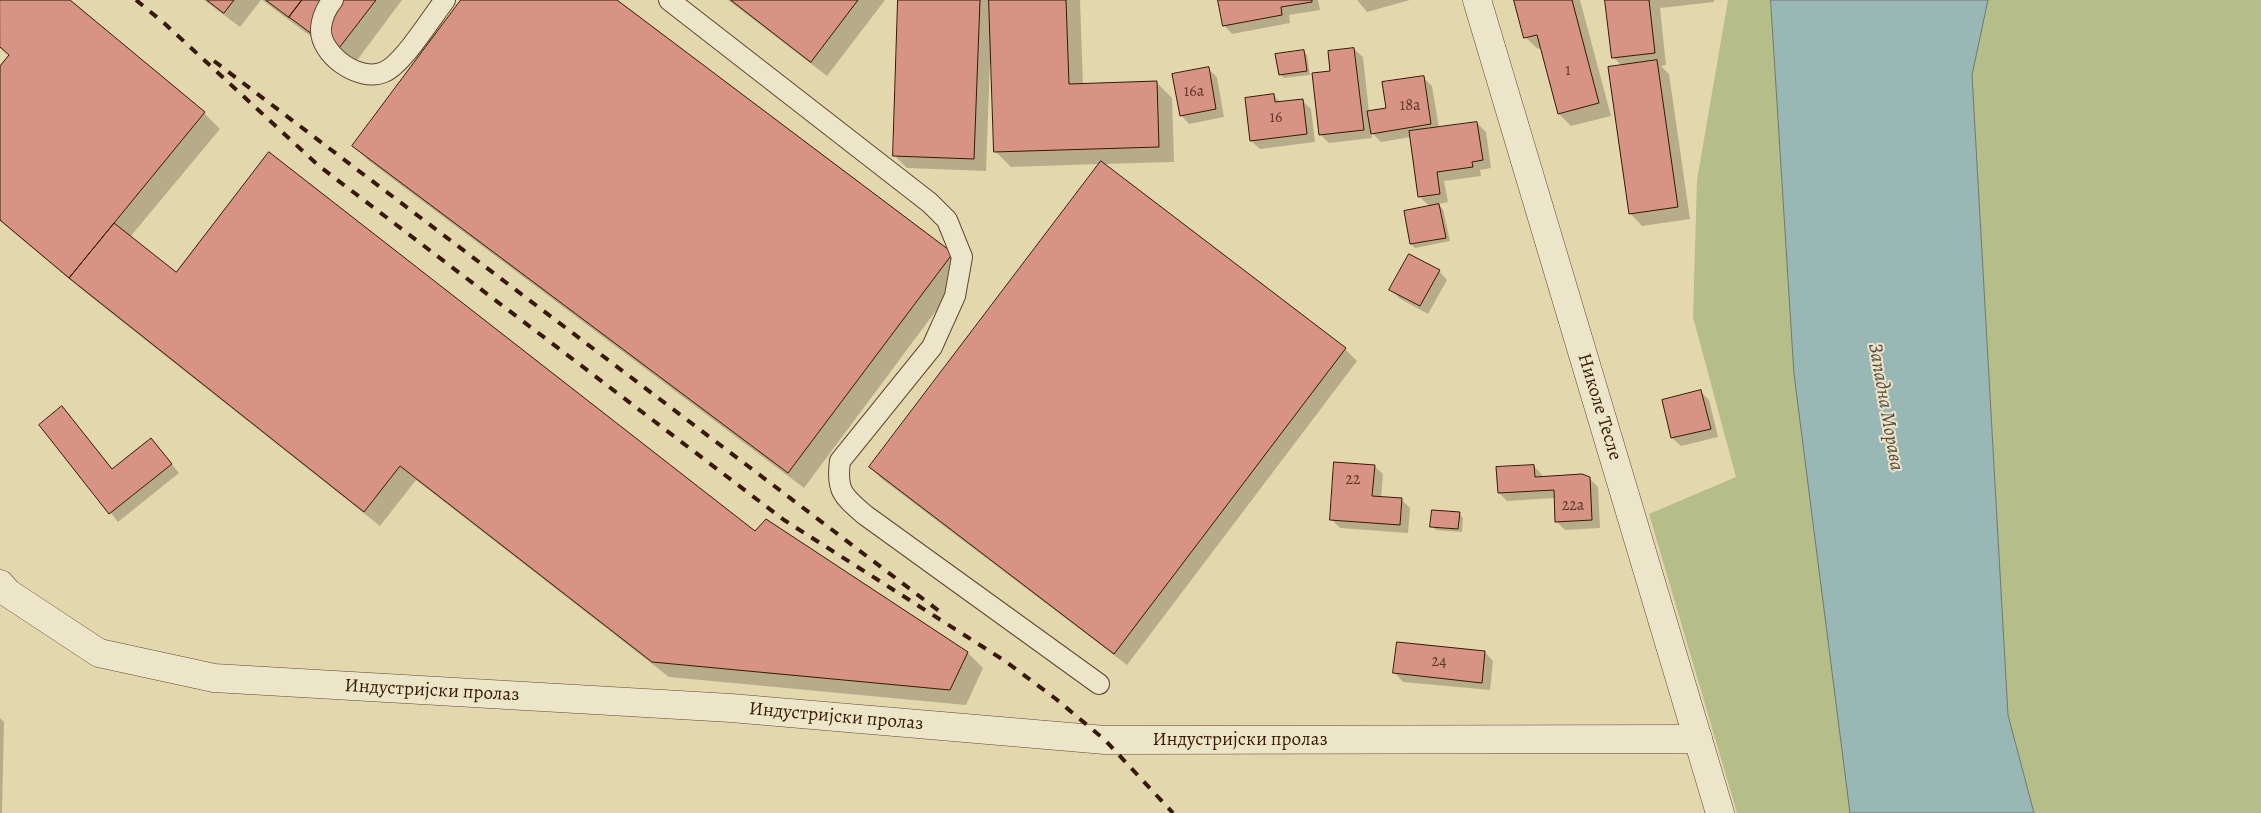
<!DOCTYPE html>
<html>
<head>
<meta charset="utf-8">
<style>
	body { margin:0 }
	canvas { display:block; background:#e3d7ad }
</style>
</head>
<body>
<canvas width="2261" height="813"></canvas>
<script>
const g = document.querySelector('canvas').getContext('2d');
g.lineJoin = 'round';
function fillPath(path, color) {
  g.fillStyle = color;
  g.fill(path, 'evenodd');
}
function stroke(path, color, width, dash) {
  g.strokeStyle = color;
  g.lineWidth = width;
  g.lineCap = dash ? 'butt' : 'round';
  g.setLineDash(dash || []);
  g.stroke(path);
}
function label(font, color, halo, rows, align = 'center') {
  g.font = font + ' Alegreya,serif';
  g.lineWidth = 4;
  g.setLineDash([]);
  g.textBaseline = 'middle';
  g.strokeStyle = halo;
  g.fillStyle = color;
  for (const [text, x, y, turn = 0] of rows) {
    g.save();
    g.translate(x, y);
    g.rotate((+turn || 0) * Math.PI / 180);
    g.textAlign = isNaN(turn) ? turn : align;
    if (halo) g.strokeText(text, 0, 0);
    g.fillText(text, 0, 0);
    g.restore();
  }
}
fillPath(new Path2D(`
	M1728 0H1771L1794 374 1850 813H1737L1649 514 1736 477 1693 317 1697 180Z
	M1988 0H2261V813H2034L2008 715 1972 75Z`), '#b5be89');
const water = new Path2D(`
	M1771 0H1988L1972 75 2008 715 2034 813H1850L1794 374Z`);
fillPath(water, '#99b7b5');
stroke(water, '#72776f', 1);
fillPath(new Path2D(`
	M0 0H68L204 113 220 129 130 237 176 273 755 532 766 520 968 653 983 668 966 705 669 677 416 480 380 526 86 293 0 221V68L10 56 0 48Z
	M204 0H261L240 27Z
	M262 0H402L352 67Z
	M463 0H615L952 254 967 269 804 488 369 161 354 146Z
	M728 0H885L827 76Z
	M900 0H1080L1083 85 1156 82 1172 98 1174 162 1103 164 1345 349 1357 361 1127 665 882 479 870 467 1099 164 1011 167 996 152 992 62H990L986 171 907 168 894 155Z
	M1219 0H1318L1320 10 1289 15 1290 23 1232 34 1224 25Z
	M1357 0H1410L1367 12Z
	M1514 0H1580L1611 116 1571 126 1559 114 1542 48 1538 49 1525 37Z
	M1607 0H1714V2L1660 8 1666 65 1661 66 1669 74 1690 219 1642 226 1630 213 1622 66 1613 57Z
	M1354 49 1363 57 1369 112 1388 109 1423 77 1432 86 1439 128 1477 123 1486 132 1491 168 1480 170 1481 176 1444 181 1448 202 1438 204 1443 209 1450 241 1415 248 1411 244 1405 212 1430 207 1419 196 1411 137 1381 142 1371 132 1372 138 1329 143 1320 134 1332 72Z
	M1303 51 1307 55 1310 75 1284 78 1280 74Z
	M1208 69 1217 77 1224 117 1189 124 1181 115Z
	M1274 96 1281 103 1302 100 1311 109 1315 142 1260 149 1251 141Z
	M1439 271 1447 280 1428 314 1399 298 1391 290Z
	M1701 392 1709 400 1718 437 1681 446 1672 438Z
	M62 408 113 470 159 449 179 473 118 522 41 425Z
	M1374 466 1383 474 1381 498 1401 499 1410 508 1408 533 1340 528 1331 519Z
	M1534 466 1542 475V478H1589L1598 487 1600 528 1565 530 1556 521 1555 498 1507 501 1499 493Z
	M1459 513 1463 518 1462 532 1436 530 1432 526Z
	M1485 652 1493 661 1490 690 1403 682 1395 673Z
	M0 718 4 722 2 813H0Z`), '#0003');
const building = new Path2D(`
	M0 0H70L205 112 69 278 0 220V66L9 55 0 47Z
	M207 0H234L224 13Z
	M266 0H302L289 17Z
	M302 0H376L336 52 289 17Z
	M461 0H617L953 253 788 473 352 146Z
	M731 0H858L811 62Z
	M898 0H980L974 159 893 156Z
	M989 0H1066L1069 84 1157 81 1159 147 994 152Z
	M1218 0H1312V2L1281 7 1282 15 1223 26Z
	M1514 0H1572L1599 103 1558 114 1537 35 1524 38Z
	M1605 0H1649L1655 53 1612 58Z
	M1354 48 1364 130 1319 135 1312 73 1330 71 1328 51Z
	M1304 50 1307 71 1279 75 1275 54Z
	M1657 60 1678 207 1629 214 1608 67Z
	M1209 67 1216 109 1180 116 1172 74Z
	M1424 76 1431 124 1371 134 1367 111 1386 108 1382 82Z
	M1274 94 1275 102 1303 99 1307 134 1250 141 1245 98Z
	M1477 122 1483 160 1472 162 1473 167 1437 172 1440 194 1418 197 1409 131Z
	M269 152 755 531 766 519 968 652 950 690 652 662 400 466 364 512 69 278 114 223 176 272Z
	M1101 161 1346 348 1114 654 869 467Z
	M1439 204 1446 238 1410 244 1404 211Z
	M1409 254 1440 270 1420 306 1389 290Z
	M1701 390 1711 429 1671 438 1662 400Z
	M62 406 112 469 151 438 172 464 109 514 39 425Z
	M1334 462 1375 465 1372 496 1402 498 1400 525 1330 520Z
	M1534 465 1535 477 1582 474 1590 477 1592 520 1555 522 1554 490 1498 493 1496 467Z
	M1432 510 1460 512 1458 529 1430 527Z
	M1397 642 1485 651 1482 683 1393 673Z`);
fillPath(building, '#d79485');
stroke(building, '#381705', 1);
const service = new Path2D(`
	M333 0C327 7 322 18 321 28 319 54 359 83 384 72 403 64 431 18 445 0
	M669 0 930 203 947 220 962 257 955 296 932 347 840 461C836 491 843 496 865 515L1099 684`);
const minor = new Path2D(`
	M0 584 8 593 99 653 214 678 731 708 1105 740 1698 739`);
const tertiary = new Path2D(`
	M1477 0 1720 813`);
stroke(service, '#63472f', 22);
stroke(minor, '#63472f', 29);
stroke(tertiary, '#63472f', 29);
stroke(service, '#ede5ca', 20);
stroke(minor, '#ede5ca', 28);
stroke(tertiary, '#ede5ca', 28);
stroke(new Path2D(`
	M136 0 164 23 319 166 784 520 1005 661 1056 699 1105 740 1173 813
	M214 61 943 614`), '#381705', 4, [9, 9]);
label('16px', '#603625', null, [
	["1",1568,71],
	["16a",1194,92],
	["18a",1410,106],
	["16",1276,118],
	["22",1353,480],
	["22a",1573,506],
	["24",1439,662]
]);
label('19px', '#381705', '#ede5ca', [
	["Николе Тесле",1599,407,73],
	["Индустријски пролаз",432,691,3],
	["Индустријски пролаз",836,717,5],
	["Индустријски пролаз",1240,740]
]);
label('italic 20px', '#55473a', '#ede5ca', [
	["Западна Морава",1885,407,80]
]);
</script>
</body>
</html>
